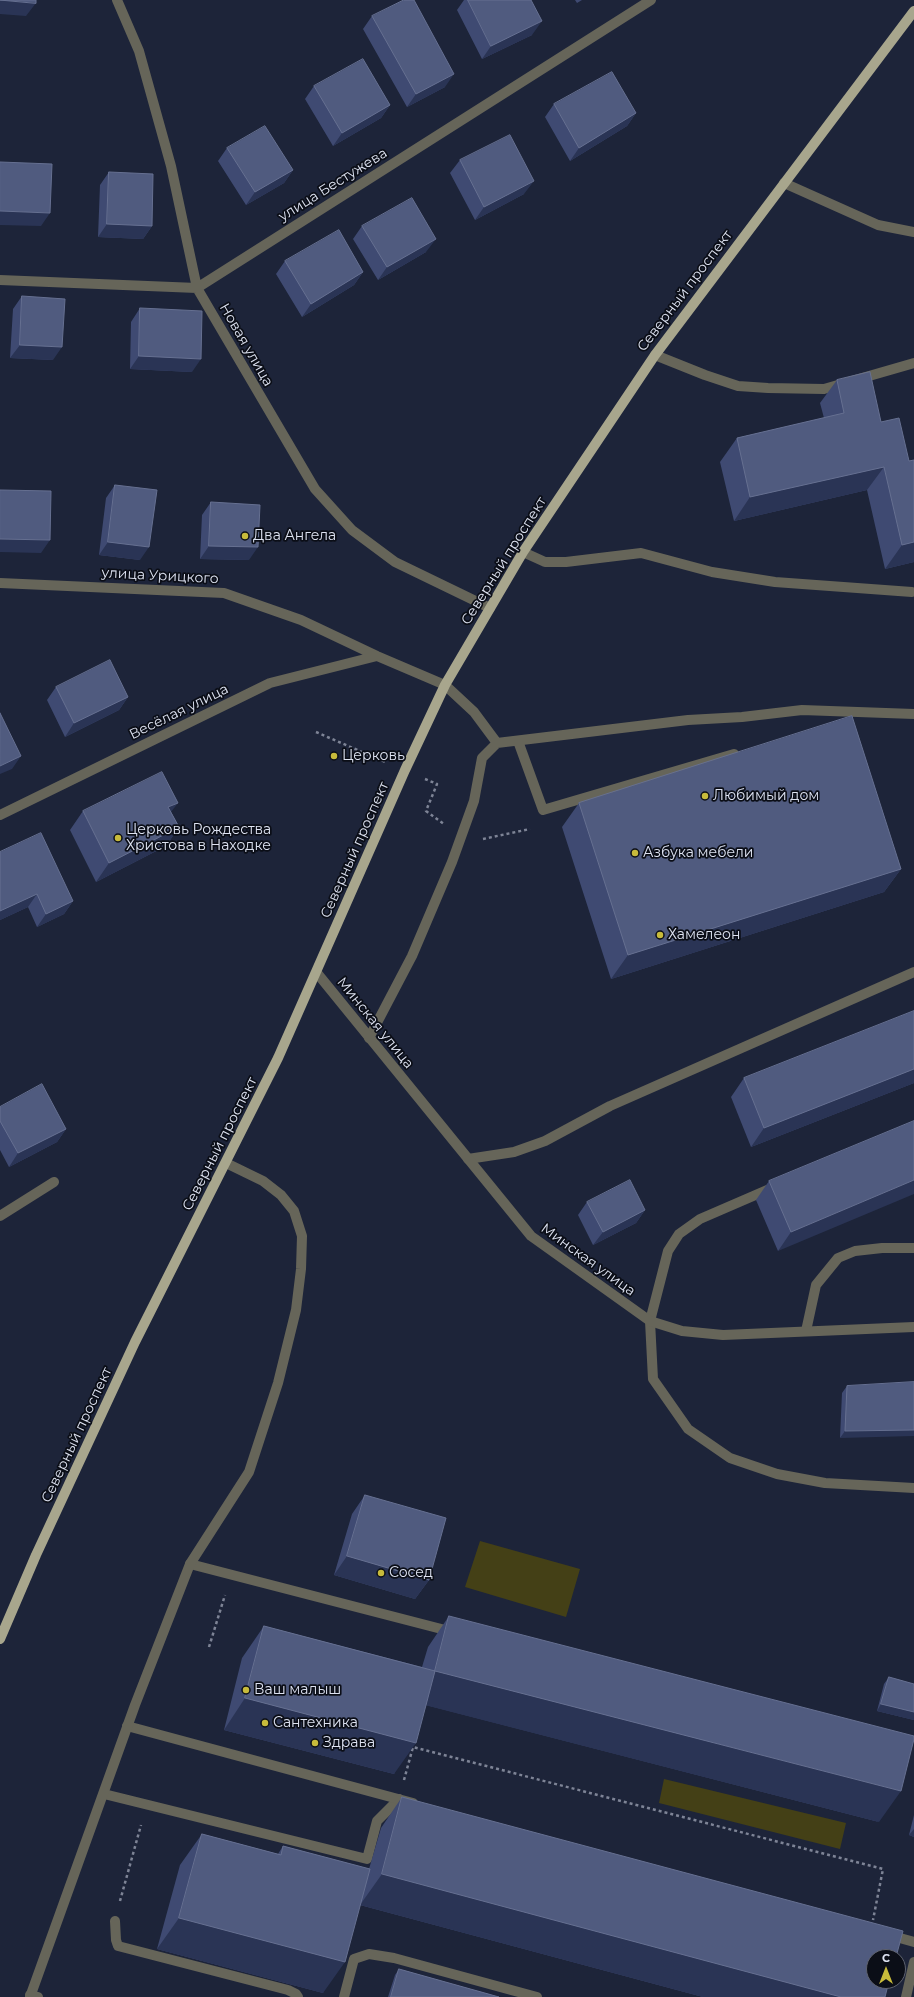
<!DOCTYPE html>
<html>
<head>
<meta charset="utf-8">
<style>
	body { margin:0 }
	#map { position:relative; width:914px; height:1997px; overflow:hidden; background:#1d2439; font-family:Montserrat,sans-serif }
	canvas { display:block }
	.north { position:absolute; left:866px; top:1949px; width:40px; height:40px; box-sizing:border-box; background:#0b0e17; border:1px solid #5f636f; border-radius:50%; rotate:0deg; font-size:11px; font-weight:700; line-height:16px; text-align:center; color:#dee3f2 }
	.north::after { content:''; display:block; margin:auto; width:14px; height:18px; background:#c8bb3b; clip-path:polygon(50% 0,100% 100%,50% 72%,0 100%) }
</style>
</head>
<body>
<div id="map">
<canvas width="914" height="1997"></canvas>
<div class="north">С</div>
</div>
<script>
const g = document.querySelector('canvas').getContext('2d');
g.lineJoin = 'round';
function fillPath(path, color) {
  g.fillStyle = color;
  g.fill(path, 'evenodd');
}
function stroke(path, color, width, dash) {
  g.strokeStyle = color;
  g.lineWidth = width;
  g.lineCap = dash ? 'butt' : 'round';
  g.setLineDash(dash || []);
  g.stroke(path);
}
function label(font, color, halo, rows, align = 'center') {
  g.font = font + ' Montserrat,sans-serif';
  g.lineWidth = 3.5;
  g.setLineDash([]);
  g.textBaseline = 'middle';
  g.strokeStyle = halo;
  g.fillStyle = color;
  for (const [text, x, y, turn = 0] of rows) {
    g.save();
    g.translate(x, y);
    g.rotate((+turn || 0) * Math.PI / 180);
    g.textAlign = isNaN(turn) ? turn : align;
    if (halo) g.strokeText(text, 0, 0);
    g.fillText(text, 0, 0);
    g.restore();
  }
}
fillPath(new Path2D(`
	M480 1541 580 1569 566 1617 465 1587Z
	M664 1779 846 1823 840 1849 659 1803Z`), '#444016');
stroke(new Path2D(`
	M316 732 385 762
	M425 779 437 784 426 811 444 824
	M483 839 530 829
	M209 1647 225 1595
	M404 1780 413 1747 883 1869 873 1920
	M120 1901 141 1825`), '#7e8496', 2.5, [3, 3]);
stroke(new Path2D(`
	M784 183 878 225 914 232
	M655 355 705 375 738 386 768 388 824 389 914 363
	M523 552 545 562H566L641 553 712 572 775 582 912 592
	M445 685 474 712 497 743
	M518 741 543 810 734 754
	M369 1038 412 956 452 862 474 801 482 758 497 743 688 720 742 717 802 710 914 714
	M468 1159 514 1152 545 1141 610 1106 914 972
	M774 1187 700 1219 679 1234 668 1251 650 1321 653 1379 688 1429 730 1458 777 1474 825 1483 914 1488
	M806 1331 816 1285 838 1258 855 1251 882 1248H914
	M190 1564 453 1632
	M104 1794 367 1859 377 1821 399 1799
	M115 1921 116 1940 118 1946 288 1990 296 1994 298 1997
	M344 1997 354 1959 369 1954 394 1958 537 1997`), '#666559', 10);
stroke(new Path2D(`
	M117 0 139 51 171 166 197 288 315 489 352 530 395 562 490 608
	M0 280 197 288 651 0
	M0 583 224 593 301 620 377 656 445 685
	M0 815 270 683 377 656
	M317 973 531 1236 650 1321 682 1331 723 1335 914 1327
	M0 1216 54 1182
	M127 1726 413 1803
	M889 1935 914 1942
	M30 1995 38 1997
	M906 1997 914 1962`), '#666559', 10);
stroke(new Path2D(`
	M30 1997 135 1705 190 1564 249 1472 278 1383 296 1310 301 1269 302 1236 294 1211 281 1195 263 1181 226 1163`), '#666559', 10);
stroke(new Path2D(`
	M0 1639 36 1555 135 1342 278 1058 405 770 445 685 523 552 655 355 914 11`), '#a8a68d', 10);
fillPath(new Path2D(`
	M464 0H531L532 35 482 59 457 10Z
	M575 0H582L577 3Z
	M372 16 445 87 407 107 363 29Z
	M314 86 390 105 381 118 333 146 305 99Z
	M554 104 636 113 627 126 570 161 545 117Z
	M227 148 293 170 284 183 246 205 218 161Z
	M460 160 524 194 475 220 450 173Z
	M109 172 152 226 143 239 98 237 100 185Z
	M362 226 426 252 378 280 353 239Z
	M285 261 363 272 354 285 302 317 276 274Z
	M22 296 53 360 10 358 13 309Z
	M140 308 192 372 130 369 131 322Z
	M837 380 881 422 909 461 914 460V562L885 569 867 490 734 521 720 462 737 438 824 418 820 403Z
	M115 485 140 560 99 555 106 498Z
	M211 502 249 560 200 559 202 515Z
	M56 687 128 697 119 710 65 737 47 700Z
	M579 803 901 869 884 892 611 979 562 827Z
	M83 811 171 812 179 827 166 846 96 882 70 830Z
	M0 852 73 901 64 914 37 927 28 907 0 920Z
	M914 1011V1083L751 1147 731 1097 744 1078Z
	M0 1107 66 1129 57 1142 9 1167 0 1150Z
	M914 1121 778 1251 756 1200 769 1181Z
	M587 1202 645 1210 636 1223 593 1245 578 1215Z
	M914 1382 840 1438 842 1393 847 1386Z
	M365 1495 429 1580 415 1599 334 1575 352 1514Z
	M449 1616 879 1822 426 1705 394 1774 224 1730 242 1658 264 1626 422 1667 428 1647Z
	M889 1677 914 1684V1720L877 1711 884 1684Z
	M402 1797 885 1997H703L360 1905 323 1993 157 1949 180 1865 202 1834 278 1854 283 1846 369 1869 381 1828Z
	M914 1815V1837L909 1835Z
	M399 1969 499 1997H388L395 1975Z`), '#3f4a72');
fillPath(new Path2D(`
	M0 0 36 3 26 16 0 14Z
	M542 21 532 35 482 59 491 46Z
	M454 74 445 87 407 107 416 94Z
	M390 105 381 118 333 146 342 133Z
	M636 113 627 126 570 161 579 148Z
	M293 170 284 183 246 205 255 192Z
	M534 181 524 194 475 220 484 207Z
	M0 211 50 213 41 226 0 225Z
	M107 224 152 226 143 239 98 237Z
	M436 239 426 252 378 280 387 267Z
	M363 272 354 285 302 317 311 304Z
	M20 345 62 347 53 360 10 358Z
	M139 356 201 359 192 372 130 369Z
	M884 467 867 490 734 521 750 497Z
	M0 539 50 540 41 553 0 552Z
	M108 542 149 547 140 560 99 555Z
	M914 542V562L885 569 902 545Z
	M209 546 258 547 249 560 200 559Z
	M128 697 119 710 65 737 74 723Z
	M21 756 12 769 0 774V766Z
	M178 803 164 821 168 807Z
	M179 827 166 846 96 882 109 863Z
	M901 869 884 892 611 979 628 955Z
	M37 894 28 907 0 920V911Z
	M73 901 64 914 37 927 46 914Z
	M914 1069V1083L751 1147 764 1128Z
	M66 1129 57 1142 9 1167 18 1153Z
	M914 1180V1194L778 1251 791 1232Z
	M645 1210 636 1223 593 1245 603 1232Z
	M914 1430V1436L840 1438 845 1431Z
	M347 1556 429 1580 415 1599 334 1575Z
	M435 1671 901 1791 879 1822 413 1702Z
	M245 1698 416 1743 394 1774 224 1730Z
	M881 1704 914 1712V1720L877 1711Z
	M914 1829V1837L909 1835Z
	M382 1874 841 1997H703L360 1905Z
	M179 1918 345 1962 323 1993 157 1949Z`), '#2a3455');
const building = new Path2D(`
	M0 0H36V3Z
	M404 0H414L454 74 416 94 372 16Z
	M468 0H531L542 21 491 46Z
	M363 59 390 105 342 133 314 86Z
	M612 72 636 113 579 148 554 104Z
	M265 126 293 170 255 192 227 148Z
	M510 135 534 181 484 207 460 160Z
	M0 162 52 164 50 213 0 211Z
	M109 172 153 174 152 226 107 224Z
	M412 198 436 239 387 267 362 226Z
	M339 230 363 272 311 304 285 261Z
	M22 296 65 299 62 347 20 345Z
	M140 308 202 311 201 359 139 356Z
	M870 372 881 422 899 418 909 461 914 460V542L902 545 884 467 750 497 737 438 844 413 837 380Z
	M115 485 157 490 149 547 108 542Z
	M0 490 51 491 50 540 0 539Z
	M211 502 260 505 258 547 209 546Z
	M110 660 128 697 74 723 56 687Z
	M0 713 21 756 0 766Z
	M852 716 901 869 628 955 579 803Z
	M162 772 178 803 168 807 179 827 109 863 83 811Z
	M41 833 73 901 46 914 37 894 0 911V852Z
	M914 1011V1069L764 1128 744 1078Z
	M42 1084 66 1129 18 1153 0 1121V1107Z
	M914 1121V1180L791 1232 769 1181Z
	M630 1180 645 1210 603 1232 587 1202Z
	M914 1382V1430L845 1431 847 1386Z
	M365 1495 446 1518 429 1580 347 1556Z
	M449 1616 914 1736V1739L901 1791 435 1671Z
	M264 1626 435 1671 416 1743 245 1698Z
	M889 1677 914 1684V1712L881 1704Z
	M402 1797 903 1931 896 1957H874V1981H889L885 1997H841L382 1874Z
	M202 1834 281 1855 283 1846 370 1869 345 1962 179 1918Z
	M399 1969 499 1997H391Z`);
fillPath(building, '#505b7f');
stroke(building, '#667091', 1);
for (const [x, y, r, color] of [
	[245,536,4,"#c8bb3b"],
	[334,756,4,"#c8bb3b"],
	[705,796,4,"#c8bb3b"],
	[118,838,4,"#c8bb3b"],
	[635,853,4,"#c8bb3b"],
	[660,935,4,"#c8bb3b"],
	[381,1573,4,"#c8bb3b"],
	[246,1690,4,"#c8bb3b"],
	[265,1723,4,"#c8bb3b"],
	[315,1743,4,"#c8bb3b"]
]) {
  const dot = new Path2D();
  dot.arc(x, y, r, 0, 2 * Math.PI);
  g.fillStyle = color;
  g.fill(dot);
  stroke(dot, '#0b0e17', 1.5);
}
label('14px', '#dee3f2', '#0b0e17', [
	["улица Бестужева",333,185,-32],
	["Северный проспект",685,291,-53],
	["Новая улица",246,345,60],
	["Северный проспект",504,561,-58],
	["улица Урицкого",160,576,3],
	["Весёлая улица",179,712,-26],
	["Северный проспект",355,850,-66],
	["Минская улица",375,1023,51],
	["Северный проспект",220,1144,-63],
	["Минская улица",588,1260,36],
	["Северный проспект",77,1435,-65]
]);
label('14px', '#dee3f2', '#0b0e17', [
	["Два Ангела",253,536],
	["Церковь",342,756],
	["Любимый дом",713,796],
	["Церковь Рождества",126,830],
	["Христова в Находке",126,846],
	["Азбука мебели",643,853],
	["Хамелеон",668,935],
	["Сосед",389,1573],
	["Ваш малыш",254,1690],
	["Сантехника",273,1723],
	["Здрава",323,1743]
], 'left');
</script>
</body>
</html>
